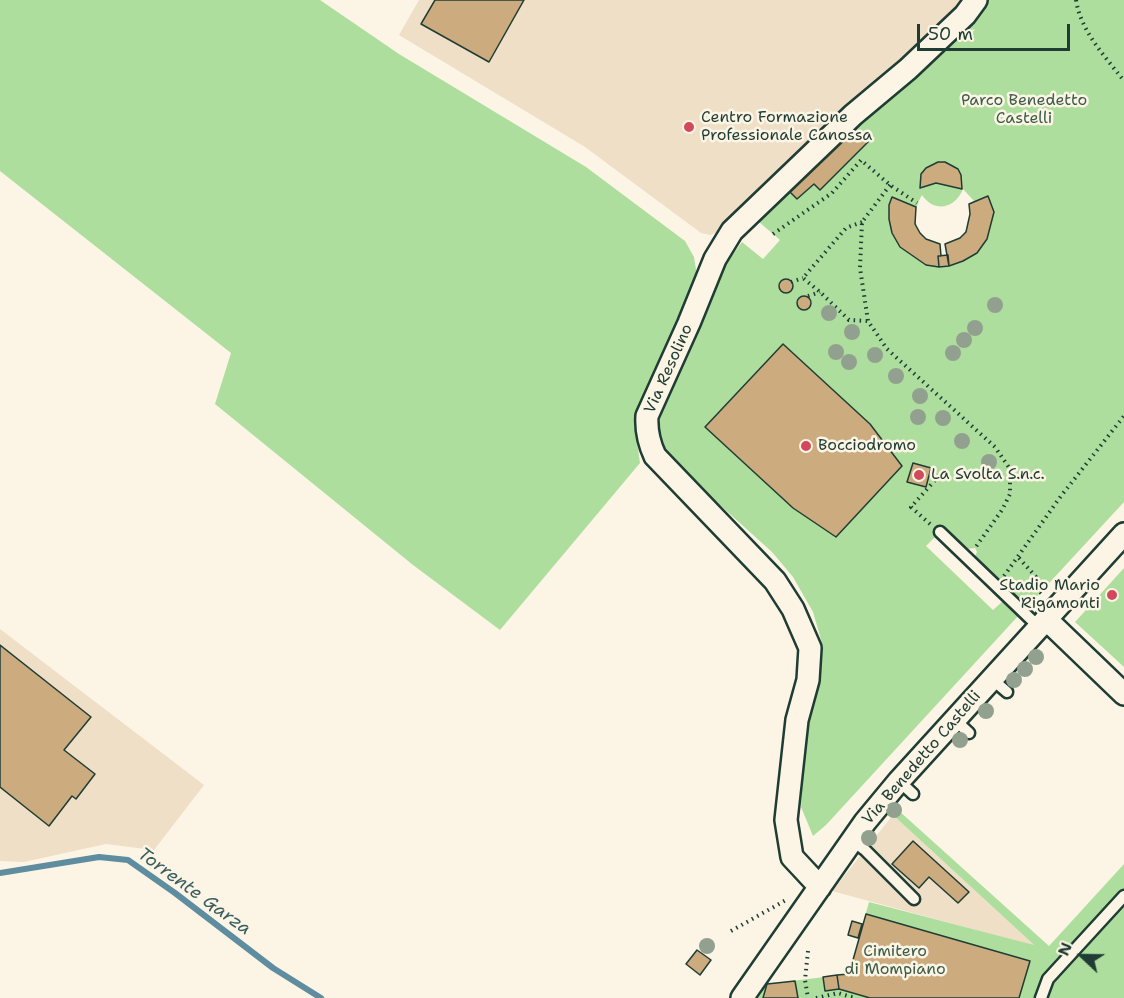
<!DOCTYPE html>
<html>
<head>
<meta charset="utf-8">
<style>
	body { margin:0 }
	#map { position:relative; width:1124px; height:998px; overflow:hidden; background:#fcf5e5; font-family:"Shantell Sans",sans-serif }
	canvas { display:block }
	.north { position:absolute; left:1052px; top:926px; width:60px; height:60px; -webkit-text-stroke:4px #fcf5e5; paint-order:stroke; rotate:292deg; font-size:16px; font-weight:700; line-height:24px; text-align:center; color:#1f3d34 }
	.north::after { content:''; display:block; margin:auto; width:21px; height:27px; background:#1f3d34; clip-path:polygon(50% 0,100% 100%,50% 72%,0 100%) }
	.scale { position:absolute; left:917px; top:24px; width:153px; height:27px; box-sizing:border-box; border:3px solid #1f3d34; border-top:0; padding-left:8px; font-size:18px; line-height:21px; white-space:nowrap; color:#1f3d34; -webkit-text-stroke:4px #fcf5e5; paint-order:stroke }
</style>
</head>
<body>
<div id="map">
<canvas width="1124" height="998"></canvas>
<div class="north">N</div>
<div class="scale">50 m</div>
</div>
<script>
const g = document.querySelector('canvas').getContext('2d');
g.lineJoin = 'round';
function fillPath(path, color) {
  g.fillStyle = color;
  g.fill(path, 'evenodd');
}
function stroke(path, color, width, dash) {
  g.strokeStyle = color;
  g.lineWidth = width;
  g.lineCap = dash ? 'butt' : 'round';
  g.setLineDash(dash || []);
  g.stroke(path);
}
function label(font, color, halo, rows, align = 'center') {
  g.font = font + ' "Shantell Sans",sans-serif';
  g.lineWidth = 5;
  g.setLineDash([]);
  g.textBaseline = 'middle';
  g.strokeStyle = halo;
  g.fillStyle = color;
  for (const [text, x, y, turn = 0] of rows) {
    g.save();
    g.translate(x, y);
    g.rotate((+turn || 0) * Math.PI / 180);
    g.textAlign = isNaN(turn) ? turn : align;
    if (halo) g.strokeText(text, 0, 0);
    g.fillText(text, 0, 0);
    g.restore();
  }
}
fillPath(new Path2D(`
	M419 0H964L953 16 788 161 718 232 710 235 701 233 585 147 399 35Z
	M0 629 204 785 154 850 106 844 24 862 0 861Z
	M893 815 1035 946 832 891Z`), '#eedfc6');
fillPath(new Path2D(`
	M0 0H320L399 54 586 167 685 241 694 257 697 276 690 301 635 428 640 463 500 630 413 565 215 404 231 353 0 171Z
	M988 0H1124V502L1027 607 975 556 977 552 975 548 968 549 944 528 926 546 993 610 1004 600 1019 615 826 825 813 836 801 807 805 723 822 659V643L813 612 793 577 772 552 669 459 659 430 660 416 724 266 742 242 763 259 780 240 759 222 854 128 980 14ZM963 189 974 201 969 204C972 224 966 240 945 244L946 255H941L940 244C914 240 910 215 922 195 934 213 955 209 963 189Z
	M1124 568V667L1075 622Z
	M898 810 1049 946 1124 864V998H758L767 984 849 974 869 902 1034 945 893 815Z`), '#aede9d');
stroke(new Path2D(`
	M0 873 99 857 128 860 175 893 273 968 321 998`), '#5d8d9f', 6);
const building = new Path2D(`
	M435 0H524L489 62 421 24Z
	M854 128 868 142 820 190 814 184 797 199 790 192Z
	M938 162H945L958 169 961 175 962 189 936 183 920 188 921 174 926 168Z
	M988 196 994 212 987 239 977 253 963 261 949 266 945 244 960 238 966 232 970 214 969 204Z
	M892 197 916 207 915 224 920 233 926 239 940 244 941 256H938L939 267 926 265 900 247 892 233 889 219V205Z
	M948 255 949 266 939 267 938 256Z
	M779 286a7 7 0 1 1 14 0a7 7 0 1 1-14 0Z
	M797 303a7 7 0 1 1 14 0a7 7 0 1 1-14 0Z
	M783 344 870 424 902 466 836 537 793 508 705 427Z
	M913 463 931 468 926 487 907 482Z
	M0 645 91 717 64 750 95 774 76 799 72 796 49 826 0 787Z
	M913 841 969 892 958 903 929 877 919 888 892 864Z
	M866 914 1030 961 1019 998H870L839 989 837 975 849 974Z
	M852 921 862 924 858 938 848 935Z
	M697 950 711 960 700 975 686 964Z
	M837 975 839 989 825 991 823 977Z
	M795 981 798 998H763L767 984Z`);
fillPath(building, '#ccab7f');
stroke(building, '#1f3d34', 1.5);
const lane = new Path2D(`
	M940 532 1039 627
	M992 679 1007 692
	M955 720 969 733
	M899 781 913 794
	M852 840 865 850 914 899
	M1041 998 1048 979 1124 896`);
const street = new Path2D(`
	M1046 619 1124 694
	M820 887 792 857 786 820 797 720 808 680 810 648 793 609 775 581 655 456C649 443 646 431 647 416L689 323 715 259 732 231 853 115 908 69 965 15 976 0
	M742 998 865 822 899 781 1124 534`);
stroke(lane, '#1f3d34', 15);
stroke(street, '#1f3d34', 26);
stroke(new Path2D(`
	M1076 0C1081 32 1105 56 1124 81
	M890 185 862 222 860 268 868 321 887 349 995 447 1010 469V494L1002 510 975 548
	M862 222 846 228 803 278 820 292 849 320 868 321
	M773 234 832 193 861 160 890 185 917 203
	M791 282 803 278
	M808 296 820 292
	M930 524 911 507 946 468
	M1019 558 1036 577 1037 589 1042 594
	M1004 576 1061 496 1124 416
	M731 931 786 900
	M808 951 805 980 808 998
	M816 998 838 993 855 998`), '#1f3d34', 4, [1.5, 4.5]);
stroke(lane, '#fcf5e5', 10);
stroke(street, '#fcf5e5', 21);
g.fillStyle = '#92a18f';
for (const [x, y] of [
	[995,305],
	[829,313],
	[975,328],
	[852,332],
	[964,340],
	[836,352],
	[953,353],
	[875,355],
	[849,362],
	[896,376],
	[920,396],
	[918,417],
	[943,418],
	[962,441],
	[989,462],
	[1036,657],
	[1025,669],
	[1014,680],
	[986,711],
	[960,740],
	[894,810],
	[869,838],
	[707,946]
]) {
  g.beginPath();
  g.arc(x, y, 8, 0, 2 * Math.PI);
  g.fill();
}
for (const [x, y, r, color] of [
	[689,127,6,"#d1495b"],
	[806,446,6,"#d1495b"],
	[919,475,6,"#d1495b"],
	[1112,595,6,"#d1495b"]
]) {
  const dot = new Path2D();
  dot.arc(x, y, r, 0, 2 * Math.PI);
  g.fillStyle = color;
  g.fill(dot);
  stroke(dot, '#fcf5e5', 2);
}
label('16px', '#3c5d49', '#fcf5e5', [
	["Parco Benedetto",1024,101],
	["Castelli",1024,119],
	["Cimitero",895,952],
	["di Mompiano",895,970]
]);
label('16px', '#1f3d34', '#fcf5e5', [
	["Centro Formazione",701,118],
	["Professionale Canossa",701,136],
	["Bocciodromo",818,446],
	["La Svolta S.n.c.",931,475],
	["Stadio Mario",1100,586,"right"],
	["Rigamonti",1100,604,"right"]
], 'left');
label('16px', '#1f3d34', '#fcf5e5', [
	["Via Resolino",669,369,-66],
	["Via Benedetto Castelli",922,758,-49]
]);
label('italic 18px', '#395e60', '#fcf5e5', [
	["Torrente Garza",194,892,36]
]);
</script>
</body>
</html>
